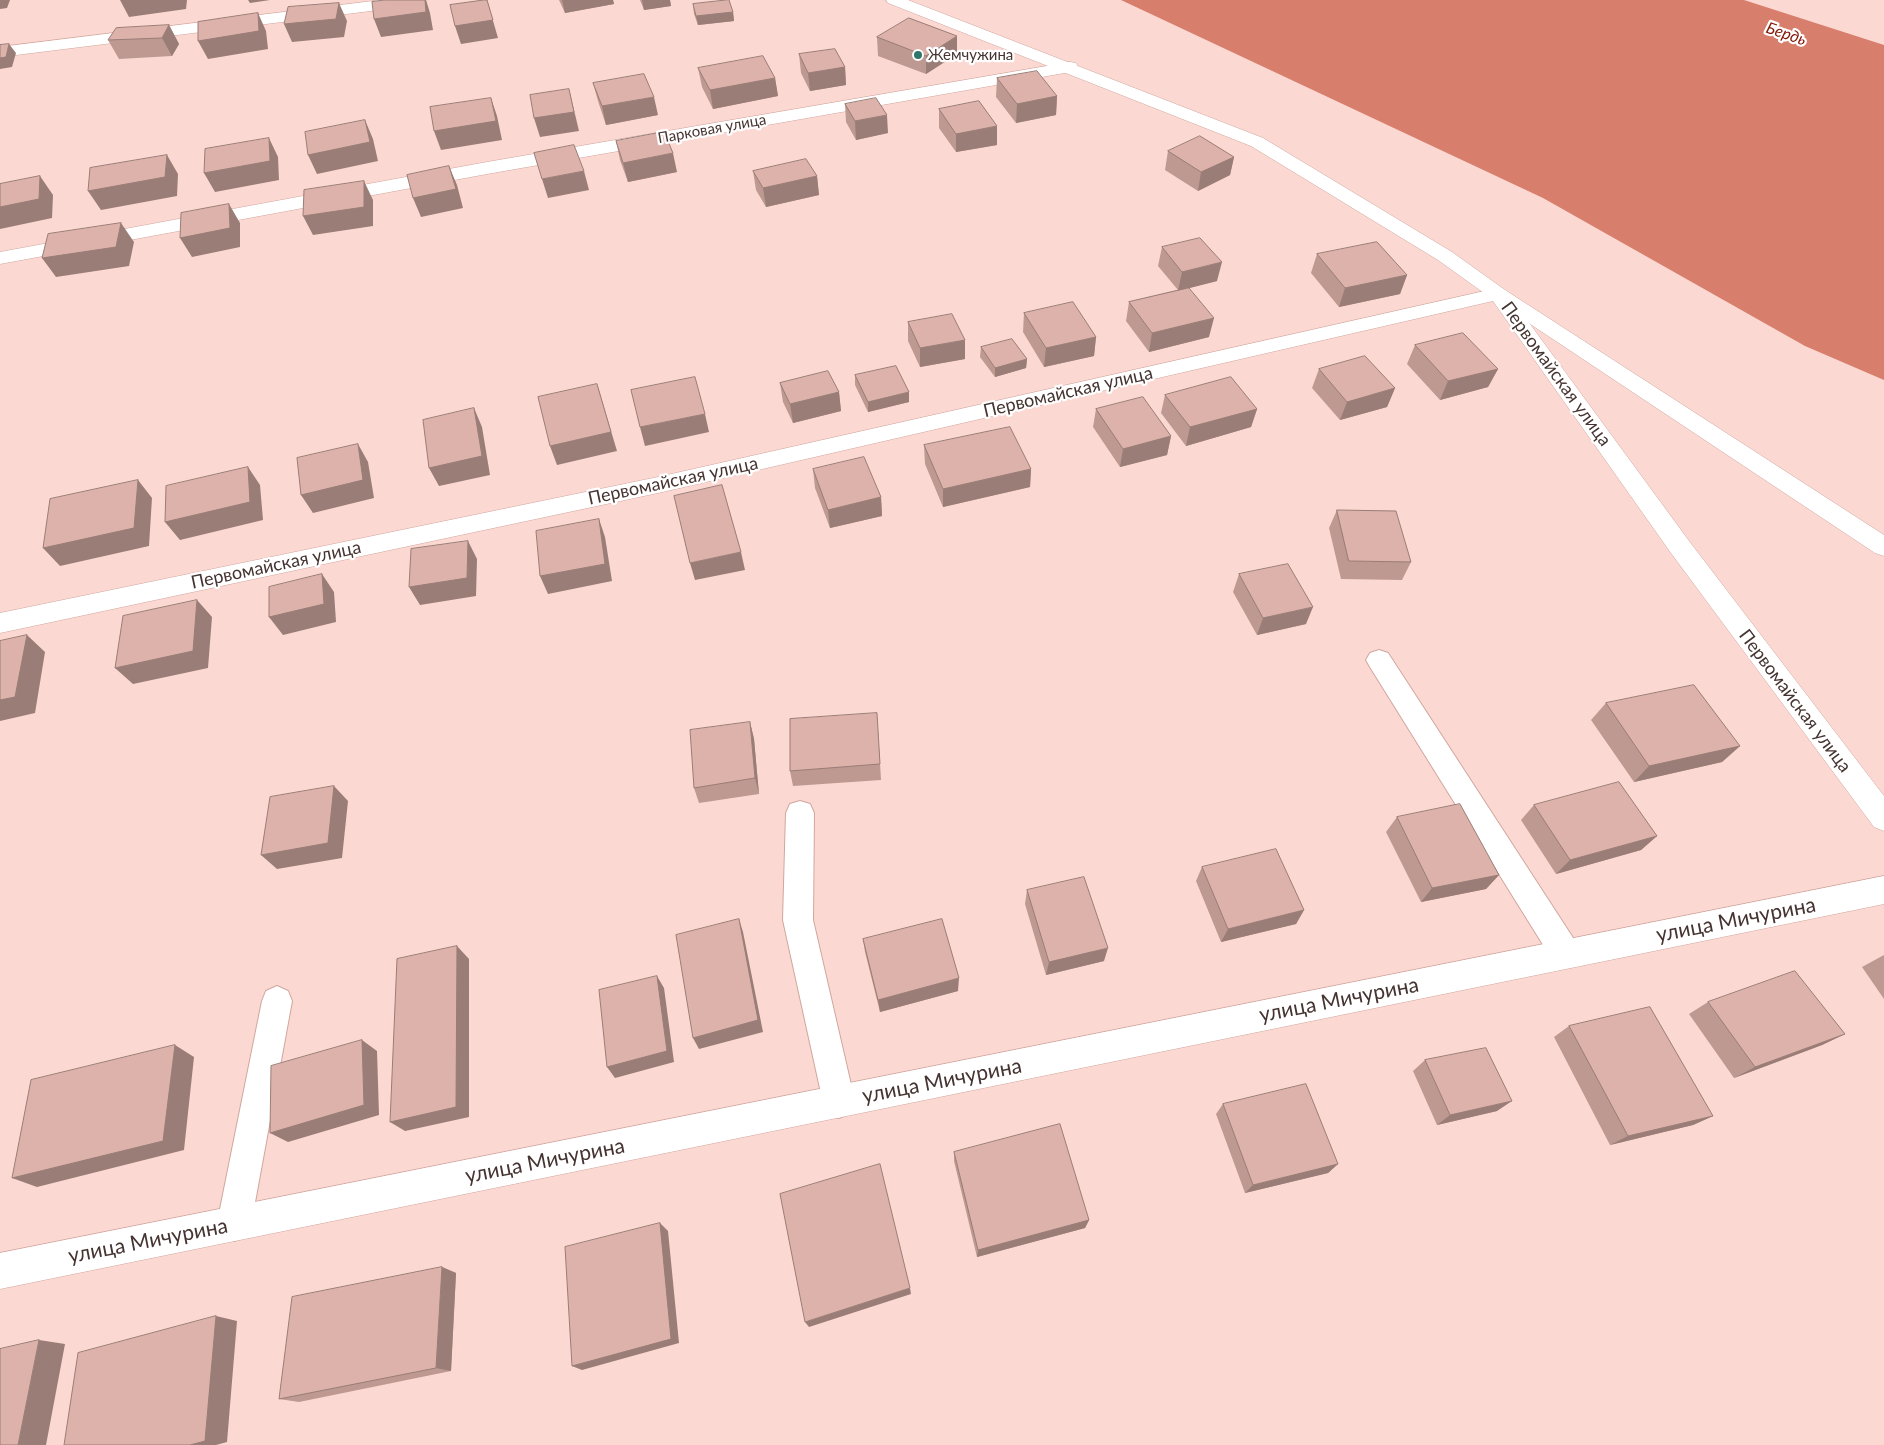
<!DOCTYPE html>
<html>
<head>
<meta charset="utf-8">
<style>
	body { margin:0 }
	canvas { display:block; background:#fbd8d1 }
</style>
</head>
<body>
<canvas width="1884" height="1445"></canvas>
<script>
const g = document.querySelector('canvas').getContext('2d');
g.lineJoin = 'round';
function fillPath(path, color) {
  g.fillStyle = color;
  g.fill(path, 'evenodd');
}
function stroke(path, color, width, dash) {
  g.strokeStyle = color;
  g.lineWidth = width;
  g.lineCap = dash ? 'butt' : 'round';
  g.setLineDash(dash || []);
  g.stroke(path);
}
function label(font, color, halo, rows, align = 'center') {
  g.font = font + ' Lato,sans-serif';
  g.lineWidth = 4.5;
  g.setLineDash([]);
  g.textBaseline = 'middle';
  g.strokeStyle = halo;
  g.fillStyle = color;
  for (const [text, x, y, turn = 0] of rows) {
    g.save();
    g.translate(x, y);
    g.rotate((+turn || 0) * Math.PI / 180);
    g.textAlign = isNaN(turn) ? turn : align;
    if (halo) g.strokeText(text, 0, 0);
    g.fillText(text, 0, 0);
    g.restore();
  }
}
fillPath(new Path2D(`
	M1121 0H1744L1884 45V380L1805 346 1543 198Z`), '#d87e6d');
const lane = new Path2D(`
	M1379 650 1388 653 1577 944 1581 954 1577 964 1566 968 1555 964 1370 667 1366 660 1370 653Z
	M800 801 810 804 814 813 813 920 855 1102 850 1113 839 1118 828 1113 823 1102 783 920 786 813 790 804Z
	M277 986 288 991 292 1001 251 1224 246 1236 234 1241 222 1236 217 1224 262 1001 266 991Z`);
const street = new Path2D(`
	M381 0H427L425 3 419 5 0 57V47Z
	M1070 62 1076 63 1078 67 1076 71 487 174 0 264V252L487 162Z
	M1498 288 1505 290 1689 541 1884 796V831L1874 827 1671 553 1493 301 658 493 0 633V613L658 477Z
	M1884 876V904L0 1289V1253Z`);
const secondary = new Path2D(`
	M886 0H908L1263 138 1452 252 1505 290 1884 535V556L1875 553 1491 298 1438 260 1251 146 888 3Z`);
stroke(lane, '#d0a79f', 2);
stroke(street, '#d0a79f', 1);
stroke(secondary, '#d0a79f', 1);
fillPath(lane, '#fff');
fillPath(street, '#fff');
fillPath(secondary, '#fff');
fillPath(new Path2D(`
	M559 0H613L614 4 565 13Z
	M640 0H670L671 6 644 10Z
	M693 4 733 12 734 21 698 25 694 14Z
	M169 25 179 44 172 56 119 59 108 40Z
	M957 36V54L926 74 878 56 877 37Z
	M799 54 845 67 846 85 810 91 801 73Z
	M698 68 775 78 778 96 713 109 702 87Z
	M997 78 1057 96 1056 115 1016 123 996 97Z
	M593 83 658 115 606 125 598 101Z
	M845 104 888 133 856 140 846 122Z
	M939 109 997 145 956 152 939 128Z
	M616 141 677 172 628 182 620 160Z
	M1168 151 1234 157 1230 175 1198 191 1165 170Z
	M753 171 817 176 819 195 766 207 756 190Z
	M1162 247 1217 281 1189 288 1209 337 1149 352 1126 321 1129 302 1178 290 1158 266Z
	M1317 254 1407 275 1400 294 1339 307 1311 273Z
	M1024 313 1096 337 1094 356 1044 367 1023 332Z
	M908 322 965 359 920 367 908 341Z
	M1415 345 1498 369 1488 387 1440 400 1407 364Z
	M981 347 1027 359 1026 368 995 377 980 357Z
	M1319 369 1395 388 1387 407 1340 420 1312 388Z
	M855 375 909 402 868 412 855 385Z
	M780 383 839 392 841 411 793 423 783 402Z
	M1165 395 1257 409 1251 427 1186 446 1161 413Z
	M1096 409 1171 436 1167 455 1120 467 1093 427Z
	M924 445 1031 469 1030 487 943 507 925 464Z
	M813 469 881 497 882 516 830 528 815 488Z
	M1337 510 1411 562 1402 580 1341 579 1329 528Z
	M1239 574 1306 624 1257 635 1233 592Z
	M1606 703 1740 746 1722 762 1634 782 1591 720Z
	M750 722 754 739 759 794 699 803 694 788Z
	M878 729 881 780 793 786 790 771Z
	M1534 805 1657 836 1641 850 1556 874 1521 820Z
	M1397 817 1499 875 1486 889 1421 902 1386 832Z
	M1202 867 1304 910 1296 924 1221 942 1196 881Z
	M1027 890 1104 961 1046 975 1025 904Z
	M863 939 958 991 880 1012 865 952Z
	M1884 955V999L1862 967Z
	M1708 1002 1845 1034 1822 1045 1734 1078 1689 1014Z
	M1569 1026 1713 1116 1693 1125 1610 1145 1554 1037Z
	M1425 1060 1497 1111 1437 1125 1413 1071Z
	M1223 1104 1338 1164 1328 1173 1245 1193 1216 1114Z
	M954 1152 1089 1220 1085 1228 977 1257 954 1161Z
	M442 1267 456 1273 451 1371 299 1402 279 1399Z`), '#bd9992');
fillPath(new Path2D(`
	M0 0H10L7 8 0 9Z
	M120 0H187L186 9 129 17Z
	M248 0H270L250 3Z
	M425 0H426L430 13 433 30 381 37 374 19Z
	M487 0 498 38 461 44 455 26Z
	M562 0H613L614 4 565 13Z
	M642 0H670L671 6 644 10Z
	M339 3 347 21 344 37 292 42 284 24Z
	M733 12 734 21 698 25 696 16Z
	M258 13 266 31 268 49 208 59 198 41Z
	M169 25 179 44 172 56 162 38Z
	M957 36V54L926 74V56Z
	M9 44 16 53 12 67 0 69V58Z
	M845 67 846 85 810 91 808 73Z
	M775 78 778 96 713 109 710 90Z
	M569 89 579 131 540 137 534 118Z
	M1057 96 1056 115 1016 123 1017 104Z
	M654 97 658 115 606 125 602 106Z
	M491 98 497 116 502 140 441 150 434 131Z
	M887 115 888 133 856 140 855 121Z
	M365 120 373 139 378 161 317 174 308 155Z
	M997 126V145L956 152V134Z
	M269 138 278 157 279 180 215 192 204 173Z
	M673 153 677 172 628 182 623 163Z
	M167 155 178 174 177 196 101 210 88 191Z
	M1234 157 1230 175 1198 191 1201 172Z
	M449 166 457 185 463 208 421 217 413 198Z
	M584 171 589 190 548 198 542 179Z
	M40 176 53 195 52 218 0 229V207Z
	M817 176 819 195 766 207 763 188Z
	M364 181 373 200V226L313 235 303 216Z
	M229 204 240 223V247L192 257 180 238Z
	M121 223 134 242 129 266 56 277 42 258Z
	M1222 262 1217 281 1178 291 1182 272Z
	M1407 275 1400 294 1339 307 1345 288Z
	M1214 318 1209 337 1149 352 1152 333Z
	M1096 337 1094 356 1044 367 1046 348Z
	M965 340V359L920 367V348Z
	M1027 359 1026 368 995 377V368Z
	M1498 369 1488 387 1440 400 1448 381Z
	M597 384 617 451 557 465 550 446Z
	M1395 388 1387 407 1340 420 1347 402Z
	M839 392 841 411 793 423 790 404Z
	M909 392V402L868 412V402Z
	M474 408 482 427 490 475 439 486 429 468Z
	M1257 409 1251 427 1186 446 1190 427Z
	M705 414 709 432 645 446 640 427Z
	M1171 436 1167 455 1120 467 1123 449Z
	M358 444 368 462 374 498 313 513 301 495Z
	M248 467 260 485 263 520 180 540 165 522Z
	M1031 469 1030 487 943 507V489Z
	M138 480 152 498 149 546 60 566 43 548Z
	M881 497 882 516 830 528 828 510Z
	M599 519 605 537 612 581 548 594 540 576Z
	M468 541 477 559 476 596 420 605 409 587Z
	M741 552 745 570 695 580 690 563Z
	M322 574 334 592 336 622 283 635 269 617Z
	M197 600 212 617 208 668 133 684 115 668Z
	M1313 607 1306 624 1257 635 1263 618Z
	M27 635 45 652 35 713 0 721V700Z
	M750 722 754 739 759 794 755 778Z
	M1740 746 1722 762 1634 782 1649 766Z
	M334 786 348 801 342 858 277 869 261 855Z
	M1657 836 1641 850 1556 874 1570 860Z
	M1499 875 1486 889 1421 902 1432 888Z
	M1304 910 1296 924 1221 942 1228 929Z
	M739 919 743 932 763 1032 699 1049 693 1038Z
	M457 946 469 959V1117L405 1131 390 1122Z
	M1108 948 1104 961 1046 975 1049 962Z
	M657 976 664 988 674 1062 615 1078 607 1067Z
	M959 978 958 991 880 1012 878 1000Z
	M1845 1034 1822 1045 1734 1078 1755 1067Z
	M362 1040 377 1051 379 1115 288 1142 270 1133Z
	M175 1045 194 1057 184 1150 37 1187 12 1178Z
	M1512 1101 1497 1111 1437 1125 1450 1115Z
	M1713 1116 1693 1125 1610 1145 1628 1136Z
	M1338 1164 1328 1173 1245 1193 1253 1185Z
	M1089 1220 1085 1228 977 1257 978 1250Z
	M660 1223 668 1231 679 1343 582 1370 572 1366Z
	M442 1267 456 1273 451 1371 436 1368Z
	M910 1288 911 1294 809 1327 805 1322Z
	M216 1316 237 1321 227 1442 216 1445H190Z
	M39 1340 65 1344 46 1445H18Z`), '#9a7d77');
const building = new Path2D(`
	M385 0H425L426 12 374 19 372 2Z
	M484 0H487L493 20 455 26 450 5Z
	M729 0 733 12 696 16 693 4Z
	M339 3 336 19 284 24 288 7Z
	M258 13 259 31 198 41V22Z
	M909 18 957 36 926 56 877 37Z
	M169 25 162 38 108 40 116 28Z
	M9 44 6 57 0 58V45Z
	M835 49 845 67 808 73 799 54Z
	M763 56 775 78 710 90 698 68Z
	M1037 71 1057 96 1017 104 997 78Z
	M644 74 654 97 602 106 593 83Z
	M569 89 574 112 534 118 530 95Z
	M491 98 496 121 434 131 430 107Z
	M876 98 887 115 855 121 845 104Z
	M979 101 997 126 956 134 939 109Z
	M365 120 370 142 308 155 305 132Z
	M664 132 673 153 623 163 616 141Z
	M1200 136 1234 157 1201 172 1168 151Z
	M269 138 270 161 204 173 205 149Z
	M574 145 584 171 542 179 534 153Z
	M167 155 165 177 88 191 90 168Z
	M806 159 817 176 763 188 753 171Z
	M449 166 456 189 413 198 407 175Z
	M40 176 39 199 0 207V184Z
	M364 181V207L303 216 304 190Z
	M229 204 230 228 180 238 181 213Z
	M121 223 116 247 42 258 48 234Z
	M1200 238 1222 262 1182 272 1162 247Z
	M1377 242 1407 275 1345 288 1317 254Z
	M1189 288 1214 318 1152 333 1129 302Z
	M1073 302 1096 337 1046 348 1024 313Z
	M952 314 965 340 920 348 908 322Z
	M1463 333 1498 369 1448 381 1415 345Z
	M1012 339 1027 359 995 368 981 347Z
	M1365 356 1395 388 1347 402 1319 369Z
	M896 366 909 392 868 402 855 375Z
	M828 371 839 392 790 404 780 383Z
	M695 377 705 414 640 427 631 390Z
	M1231 377 1257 409 1190 427 1165 395Z
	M597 384 611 432 550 446 538 397Z
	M1143 397 1171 436 1123 449 1096 409Z
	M474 408 482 456 429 468 423 420Z
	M1010 427 1031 469 943 489 924 445Z
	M358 444 363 480 301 495 297 458Z
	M864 457 881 497 828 510 813 469Z
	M248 467 250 502 165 522 166 486Z
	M138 480 134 528 43 548 50 499Z
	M722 485 741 552 690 563 674 496Z
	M1337 510 1396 511 1411 562 1349 561Z
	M599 519 605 564 540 576 536 531Z
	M468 541 467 578 409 587 411 549Z
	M1288 564 1313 607 1263 618 1239 574Z
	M322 574 324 604 269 617V587Z
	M197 600 193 651 115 668 123 616Z
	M27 635 15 697 0 700V641Z
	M1694 685 1740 746 1649 766 1606 703Z
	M877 713 880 764 790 771V719Z
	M750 722 755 778 694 788 690 730Z
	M1619 782 1657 836 1570 860 1534 805Z
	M334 786 328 843 261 855 270 797Z
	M1460 804 1499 875 1432 888 1397 817Z
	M1276 849 1304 910 1228 929 1202 867Z
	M1084 877 1108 948 1049 962 1027 890Z
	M739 919 758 1020 693 1038 676 935Z
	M942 919 959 978 878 1000 863 939Z
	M457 946 456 1107 390 1122 397 959Z
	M1795 971 1845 1034 1755 1067 1708 1002Z
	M657 976 667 1051 607 1067 599 990Z
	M1650 1007 1713 1116 1628 1136 1569 1026Z
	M362 1040 364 1105 270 1133 271 1066Z
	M175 1045 163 1141 12 1178 31 1080Z
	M1486 1048 1512 1101 1450 1115 1425 1060Z
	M1306 1084 1338 1164 1253 1185 1223 1104Z
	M1060 1124 1089 1220 978 1250 954 1152Z
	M880 1164 910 1288 805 1322 780 1194Z
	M660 1223 671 1339 572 1366 565 1247Z
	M442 1267 436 1368 279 1399 292 1297Z
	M216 1316 205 1441 190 1445H64L78 1353Z
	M39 1340 18 1445H0V1349Z`);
fillPath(building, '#dcb2aa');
stroke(building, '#9a7d77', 1);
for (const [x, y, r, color] of [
	[918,55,5,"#30756a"]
]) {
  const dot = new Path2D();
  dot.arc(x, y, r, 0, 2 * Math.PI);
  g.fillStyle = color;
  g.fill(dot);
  stroke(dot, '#fff', 2);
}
label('15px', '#453431', '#fff', [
	["Жемчужина",928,55]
], 'left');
label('15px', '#453431', '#fff', [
	["Парковая улица",712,129,-10]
]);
label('italic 16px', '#821505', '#fff', [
	["Бердь",1786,34,19]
]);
label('18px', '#453431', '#fff', [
	["Первомайская улица",1556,374,54],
	["Первомайская улица",1068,392,-13],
	["Первомайская улица",673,481,-12],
	["Первомайская улица",276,565,-12],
	["Первомайская улица",1795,701,53]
]);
label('21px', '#453431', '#fff', [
	["улица Мичурина",1736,920,-11],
	["улица Мичурина",1339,1000,-11],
	["улица Мичурина",942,1081,-11],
	["улица Мичурина",545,1161,-11],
	["улица Мичурина",148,1241,-11]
]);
</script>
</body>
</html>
